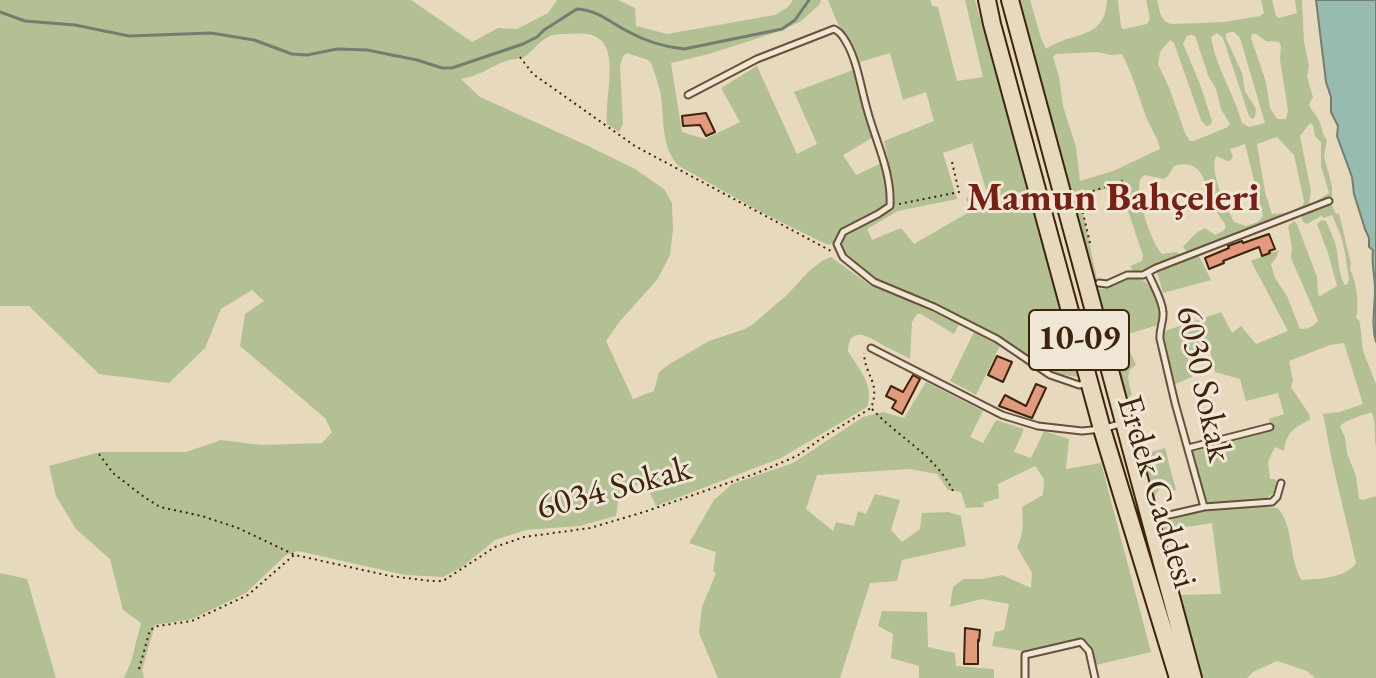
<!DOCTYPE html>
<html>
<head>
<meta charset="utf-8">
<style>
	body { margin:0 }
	canvas { display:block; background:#e7d9be }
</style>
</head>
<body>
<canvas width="1376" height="678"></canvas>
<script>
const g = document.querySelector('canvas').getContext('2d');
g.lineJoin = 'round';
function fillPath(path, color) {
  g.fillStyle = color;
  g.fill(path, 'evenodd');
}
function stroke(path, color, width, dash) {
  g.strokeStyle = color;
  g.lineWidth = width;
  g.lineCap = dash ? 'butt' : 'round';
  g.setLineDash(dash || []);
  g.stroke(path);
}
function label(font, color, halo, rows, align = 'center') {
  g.font = font + ' "EB Garamond",serif';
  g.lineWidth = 6;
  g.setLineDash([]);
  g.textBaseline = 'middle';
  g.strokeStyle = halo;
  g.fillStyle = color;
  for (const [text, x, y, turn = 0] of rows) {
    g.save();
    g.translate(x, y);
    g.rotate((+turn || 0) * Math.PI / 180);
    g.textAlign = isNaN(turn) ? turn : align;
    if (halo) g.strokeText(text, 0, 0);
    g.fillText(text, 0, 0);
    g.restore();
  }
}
fillPath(new Path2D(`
	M0 0H411L472 42 498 28 517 29 548 13 557 0H618L635 8 636 26 667 34 775 15 788 7 793 0H821L819 5 800 22 774 33 709 54 671 63 682 132 705 139 740 122 721 88 757 66 797 154 817 144 794 92 853 70 872 138 843 155 856 175 888 160 884 141 934 121 926 92 903 100 890 53 860 62 837 22 828 0H930L932 6 938 7 957 81 983 77 965 0H975L1079 377 1063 375 1046 368 992 333 877 279 844 252 842 247 844 239 828 245 759 211 679 166C661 149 664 118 661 96 659 85 655 74 651 63L648 60 627 53 623 56 620 65 623 124 619 132 607 124C605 101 614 71 607 50 600 31 582 33 566 34 559 34 554 34 548 37 538 42 531 53 524 57 520 59 511 59 506 61 489 67 480 76 461 79L480 97 586 145 635 169 664 189 672 203 673 229 670 255 657 280 620 321 606 341 633 399 654 391 659 372 668 365 709 341 745 329 753 324 788 294 808 272 822 261 831 257 871 286 887 291 959 324 954 334 921 314H917L912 322 910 359C902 354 894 351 886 347 873 339 849 322 848 351 858 368 875 385 867 407L781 458 656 506 646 484 620 488 616 516 579 526 526 530 495 540 462 567 443 577 405 575 298 551 286 555 246 593 192 619 155 625 142 670 144 678H124L131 662 141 623 123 610 110 559 76 529 56 496 49 466 100 452H186L221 440 261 445 322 443 332 432 325 418 240 346 245 314 264 301 252 290 221 309 205 348 169 383 99 374 29 306H0ZM972 143 987 193 966 198 971 211 914 244 901 228 872 240 867 229 898 211 957 199 943 153Z
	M1016 0H1030L1041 38 1046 49C1074 30 1105 41 1107 0H1118L1121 27 1124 29 1147 24 1150 18 1146 0H1157C1160 11 1160 23 1173 24L1224 22 1260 16 1264 13 1261 0H1272L1276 16 1279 18 1297 13 1295 0H1302L1304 42 1309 66 1307 77 1313 97 1309 104C1311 111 1316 114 1318 119 1323 127 1321 133 1327 140L1324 156 1332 186V199L1189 254 1183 247 1196 233 1205 228 1215 235 1223 231 1226 227C1223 219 1216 213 1213 205 1205 184 1203 157 1174 166L1168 176 1164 179 1144 175C1143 176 1141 178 1140 180 1135 194 1152 245 1162 254L1176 252 1180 254 1177 259 1157 263 1137 273 1132 270 1130 266 1142 261 1143 256 1121 190 1118 188C1106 189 1088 190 1080 199L1099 289C1120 289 1137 262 1154 294 1159 304 1162 315 1158 325L1118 337 1120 350 1124 351 1129 349 1136 365C1124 371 1129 383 1132 394L1128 398 1145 469 1151 467 1148 458 1152 452 1165 448 1176 490 1171 492 1164 488H1160L1155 495V507ZM1230 32H1234L1240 38 1265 123 1249 127 1242 123C1234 93 1216 68 1211 37L1217 33 1223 38 1249 116 1252 119 1255 117 1256 109 1245 91 1242 73 1226 38V34ZM1252 34H1256L1266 41 1279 42 1281 46 1280 59 1288 111 1286 119H1277L1270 108 1266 82 1251 38ZM1191 35 1195 36 1208 75 1216 89 1221 109 1230 124 1228 127 1194 141H1190L1185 133 1170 90 1158 64 1160 52 1170 40 1174 43 1201 120 1206 126 1210 125 1212 121 1200 84 1183 44 1187 36ZM1098 52 1110 55 1122 54C1132 73 1138 94 1145 114 1149 126 1158 137 1160 149L1113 171 1080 181 1076 147 1063 106 1059 77 1053 57 1056 54ZM1310 123 1313 125 1315 136 1321 142V166L1329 193 1313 203H1309L1311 191 1300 136ZM1277 137 1294 155 1304 201 1303 205 1289 213 1272 214 1265 192 1257 144ZM1245 144 1263 216 1258 222 1246 226 1234 222C1226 206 1209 173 1216 156L1227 161 1231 160 1233 157 1230 149Z
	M1331 203 1336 214 1339 213 1351 264 1350 270C1356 279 1360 306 1356 318L1359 320 1360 324 1363 351 1376 384V448C1374 437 1376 423 1372 413 1366 413 1344 421 1340 426L1345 438 1347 453 1356 476 1359 499 1363 500 1376 496V678H1315L1307 671 1277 661 1253 672 1247 678H1201L1194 652 1191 649 1179 595 1221 594 1212 523 1174 529 1170 531 1164 541 1158 525C1192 510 1241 503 1278 508 1295 529 1288 559 1302 580 1319 579 1346 578 1356 563L1332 461 1323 414 1340 412 1363 404 1344 343 1330 345 1289 361 1293 380 1291 387 1309 414 1310 420C1294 427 1286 433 1284 451L1275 447 1268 462 1270 479H1275L1277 483 1273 494 1265 499 1206 503 1192 452 1271 431 1269 419 1284 414 1278 393 1246 401 1240 379 1215 372 1209 346 1187 351 1192 377 1175 384 1162 332 1221 312 1232 333 1241 326 1256 344 1288 331 1251 261 1279 250 1276 258 1271 264 1275 278 1287 296 1300 329C1307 329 1313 327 1318 321L1317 318 1291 258 1292 248 1288 226 1294 221 1297 224 1317 277 1318 295 1320 296 1337 286 1328 253 1317 224 1322 220 1326 221C1329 229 1334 238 1336 246 1339 259 1338 274 1345 285H1347L1349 279 1345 253 1341 236 1332 215 1324 218 1321 216 1307 224 1303 222 1301 214Z
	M1198 254 1211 280 1163 293 1157 272Z
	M974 332 1000 346 976 395 950 381Z
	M926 382 983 411 970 437 983 443 996 420 1024 429 1014 452 1031 458 1044 431 1069 439 1066 469 1101 463 1151 652 1096 665 1092 649 1082 639 1023 651 992 646 995 632 1004 630 1009 604 982 599 950 607 953 587 963 579H983L1002 575 1031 588 1032 573 1017 547C1024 534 1023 522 1022 507L1043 495 1044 479 1035 466 998 484 999 498 983 503 984 507 966 508 961 492 948 490 937 474 909 469 817 475 806 509 833 531 836 522 854 526 858 511 866 514 875 494 900 500 891 530 902 542 920 529 922 513 948 512 961 516 966 546 902 560 897 581 870 583 840 678H718L699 633 702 607 716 573 713 571 716 552 689 543 714 500 732 484 793 463 863 417 883 412 904 418Z
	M0 573 27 579 56 678H0Z
	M882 611 927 612 928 647 955 653 956 666 994 669V678H919V666L891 658 893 634 878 626Z`), '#b2c094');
const water = new Path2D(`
	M1316 0H1376V342C1371 325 1375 307 1375 289 1375 275 1371 264 1373 250L1369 247V238L1365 229 1354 194 1352 177 1337 136 1338 126 1331 112V97L1326 82Z`);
fillPath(water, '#97bab1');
stroke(water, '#737e6f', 2);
stroke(new Path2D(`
	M0 12 25 21 75 25 129 36 211 33 254 40 292 54 307 55 337 49 367 50 417 60 442 68H452L523 44 537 37 544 30 577 9C598 10 611 23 629 32 645 41 666 47 684 49L782 29 795 20 809 0`), '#737e6f', 3);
const building = new Path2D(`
	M706 113 715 132 706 136 700 125 683 126 682 116Z
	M1269 234 1275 249 1269 251 1270 253 1262 256 1259 247 1223 261 1224 263 1209 269 1205 258 1229 248 1228 246 1242 241 1243 243Z
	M997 356 1012 362 1003 382 988 375Z
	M913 375 920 379 902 414 892 408 896 401 886 396 891 386 903 392Z
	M1036 384 1046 388 1032 418 999 406 1005 395 1026 406Z
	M965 628 980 630 979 641 978 640V664H964Z`);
fillPath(building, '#e19a7c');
stroke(building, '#3e240d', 2);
const lane = new Path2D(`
	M688 95 757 59 834 29C839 32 840 32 843 37 857 57 860 85 867 109 875 140 892 172 890 206L878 214 843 232 837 244 843 257 874 282 934 307 997 339 1050 375 1079 385 1085 384
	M1148 273C1153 285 1162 299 1163 312 1164 322 1159 329 1160 339L1175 403 1204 507
	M1099 283 1107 284 1127 275H1143L1156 268 1329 201
	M871 348 1002 415 1038 426 1082 431 1102 429 1123 423
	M1188 448 1270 427
	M1152 519 1204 507 1272 502 1277 497 1281 483
	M1025 678V655L1081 642 1089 651 1095 678`);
const primary = new Path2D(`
	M987 0 992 24 1102 429 1178 678
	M1010 0 1193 678`);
stroke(lane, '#685139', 9);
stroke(primary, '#3e240d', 20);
stroke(new Path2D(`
	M520 57 533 74 635 146 831 251
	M899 204 959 192 952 162
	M1090 243 1080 200 1087 193 1123 181
	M872 409C900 439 936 455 954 493
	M99 454 113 473 144 497 160 507 202 516 238 528 295 555 390 576 430 581H443L495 547 524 537 590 528 644 512 757 473 797 456 822 438 871 408C881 382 865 377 864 353
	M139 669 150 630 158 626 192 621 248 595 294 555`), '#3e240d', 2, [2, 4]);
stroke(lane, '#efe6d5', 5);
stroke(primary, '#e7d9be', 16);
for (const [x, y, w] of [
	[1079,340,100]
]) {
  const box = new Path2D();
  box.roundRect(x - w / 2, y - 30, w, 60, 6);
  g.fillStyle = '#efe6d5';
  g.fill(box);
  stroke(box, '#3e240d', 2);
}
label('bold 34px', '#3e240d', null, [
	["10-09",1079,340]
]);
label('36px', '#3e240d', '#efe6d5', [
	["6030 Sokak",1203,384,78],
	["6034 Sokak",614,489,-15],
	["Erdek Caddesi",1156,492,73]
]);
label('bold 40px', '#7a1f14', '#efe6d5', [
	["Mamun Bahçeleri",1113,199]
]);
</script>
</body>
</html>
